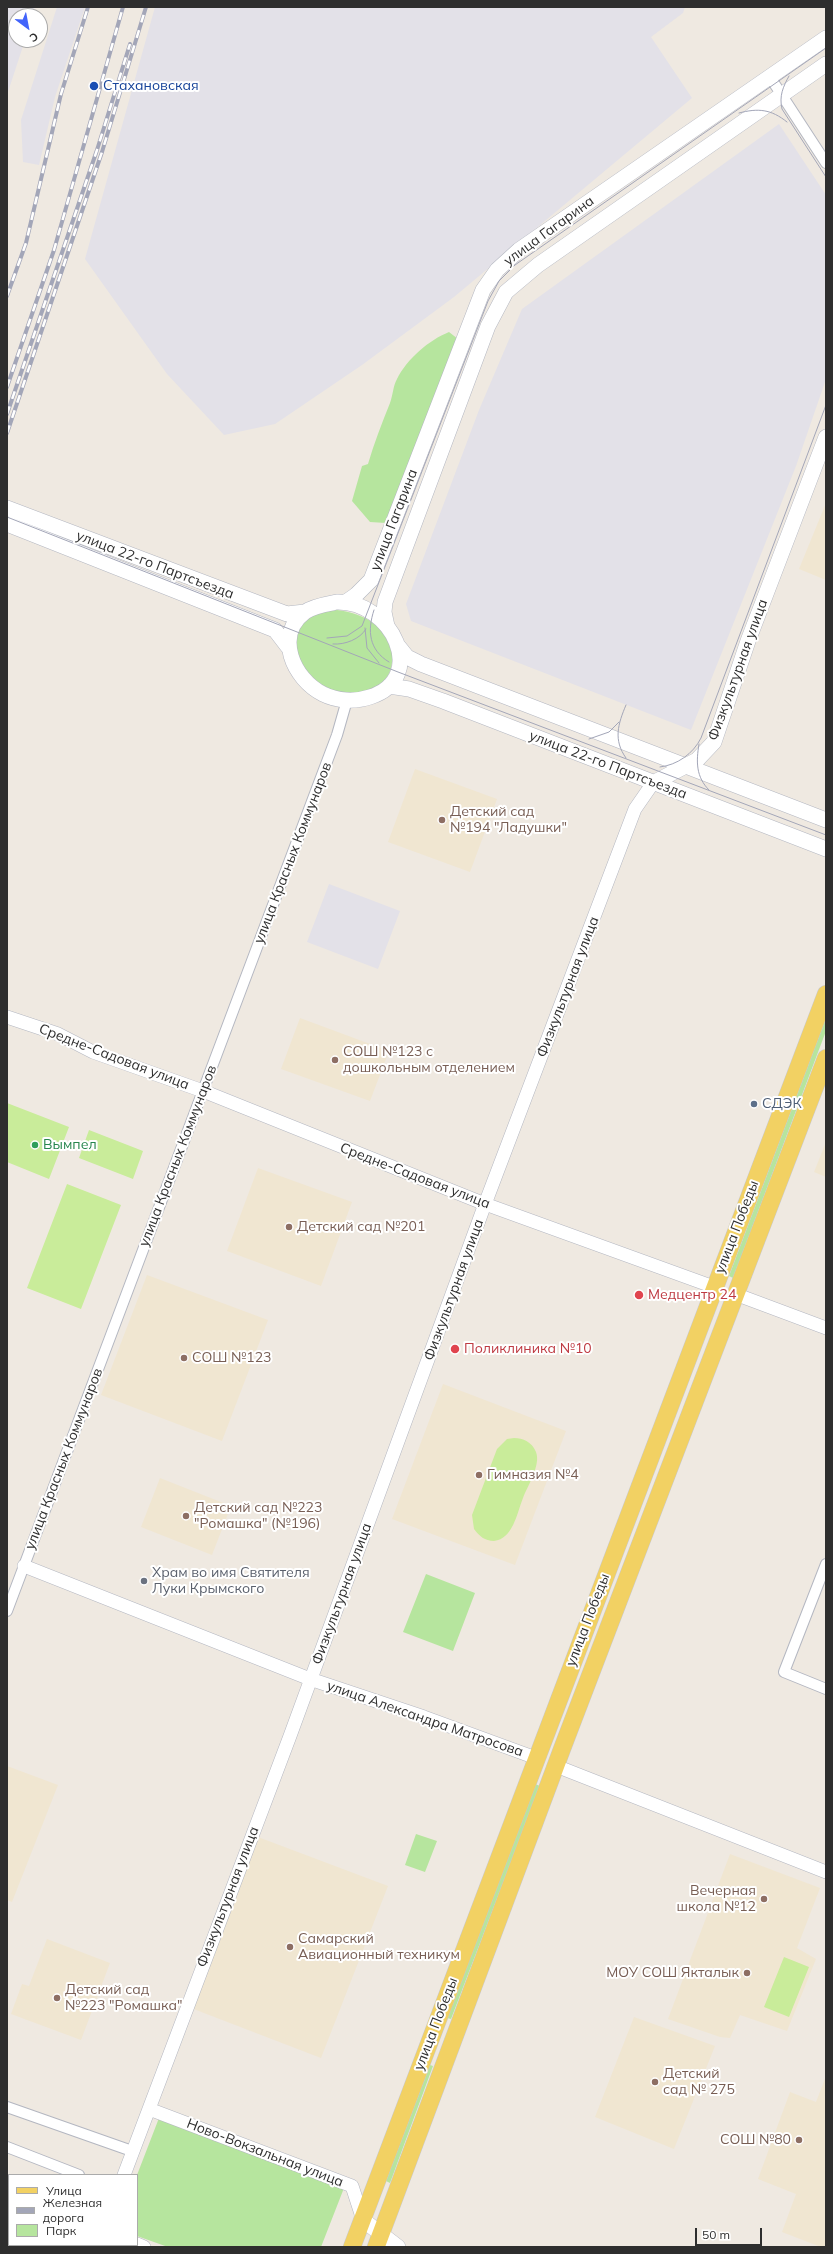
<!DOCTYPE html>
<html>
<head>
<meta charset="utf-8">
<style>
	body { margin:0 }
	#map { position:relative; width:833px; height:2254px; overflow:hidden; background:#efe9e1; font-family:Mulish,sans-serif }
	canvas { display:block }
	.frame { position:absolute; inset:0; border:8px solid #2e2e2e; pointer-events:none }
	.legend { position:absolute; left:8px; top:2174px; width:130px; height:72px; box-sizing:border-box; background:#fff; border:1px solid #ababab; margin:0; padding:5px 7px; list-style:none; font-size:12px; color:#2e2e2e }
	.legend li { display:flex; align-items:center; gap:8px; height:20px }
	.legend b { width:20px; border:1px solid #ababab }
	.north { position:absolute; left:8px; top:8px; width:40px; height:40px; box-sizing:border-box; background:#fff; border:1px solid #ababab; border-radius:50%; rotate:148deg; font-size:11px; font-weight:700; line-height:16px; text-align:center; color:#2e2e2e }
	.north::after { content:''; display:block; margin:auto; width:14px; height:18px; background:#4264fb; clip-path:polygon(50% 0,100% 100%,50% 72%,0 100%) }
	.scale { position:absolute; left:695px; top:2228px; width:67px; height:18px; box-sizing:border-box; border:2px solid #2e2e2e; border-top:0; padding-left:5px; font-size:12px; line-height:14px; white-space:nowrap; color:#2e2e2e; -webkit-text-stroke:3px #fff; paint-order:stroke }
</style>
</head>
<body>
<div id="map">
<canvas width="833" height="2254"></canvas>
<div class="frame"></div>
<ul class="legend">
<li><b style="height:5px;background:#f2d163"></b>Улица</li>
<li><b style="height:5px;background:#a3a6b8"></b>Железная дорога</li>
<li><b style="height:11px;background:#b6e59e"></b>Парк</li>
</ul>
<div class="north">С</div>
<div class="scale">50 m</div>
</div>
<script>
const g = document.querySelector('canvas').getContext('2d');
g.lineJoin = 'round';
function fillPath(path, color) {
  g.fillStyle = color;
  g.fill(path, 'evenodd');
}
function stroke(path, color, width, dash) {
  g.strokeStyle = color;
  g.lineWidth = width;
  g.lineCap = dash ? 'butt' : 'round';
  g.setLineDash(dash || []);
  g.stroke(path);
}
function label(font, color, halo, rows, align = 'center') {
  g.font = font + ' Mulish,sans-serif';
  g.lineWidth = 4;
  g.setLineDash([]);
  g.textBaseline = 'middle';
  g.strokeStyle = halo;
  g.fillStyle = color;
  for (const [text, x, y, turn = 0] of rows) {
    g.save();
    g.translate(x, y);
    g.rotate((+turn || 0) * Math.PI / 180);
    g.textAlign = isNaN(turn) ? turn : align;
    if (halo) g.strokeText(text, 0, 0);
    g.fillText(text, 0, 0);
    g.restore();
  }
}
fillPath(new Path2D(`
	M7 7H35L32 16H16V40H25L7 95Z
	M57 7H85L55 97 39 165 23 162 21 120Z
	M155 7H685L683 13 651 37 692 98 454 297 362 365 275 424 224 435 167 374 85 259Z
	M779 124 826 195V379L796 466 691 730 411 621 406 604 479 410 522 309Z
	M329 884 400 911 378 969 307 942Z`), '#e3e1e8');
fillPath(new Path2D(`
	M826 503V580L799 569Z
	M415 769 497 799 470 872 388 842Z
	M300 1018 389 1051 370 1101 281 1069Z
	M826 1142V1177L814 1172Z
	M258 1168 352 1202 321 1286 227 1251Z
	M147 1275 268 1320 222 1441 101 1395Z
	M443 1384 566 1431 515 1565 392 1519Z
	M160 1478 231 1506 212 1555 141 1527Z
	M7 1766 58 1785 12 1902 7 1900Z
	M258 1837 388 1886 321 2058 191 2008Z
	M730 1854 820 1888 797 1948 816 1959 787 2031 740 2015 730 2038 720 2037 668 2019Z
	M47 1939 110 1963 81 2040 11 2014 22 1984 29 1986Z
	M634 2017 715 2046 674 2149 595 2117Z
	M826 2076V2247H821L782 2232 796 2194 758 2179 790 2092 816 2102Z`), '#f0e6d1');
fillPath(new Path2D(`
	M449 332 458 339 386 523 370 522 352 501 362 466 368 464C374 443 382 423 390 403 393 395 393 386 397 379 407 359 429 340 449 332Z
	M337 610C365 614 386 625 392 654 393 664 391 674 383 682 362 705 319 692 303 669 298 662 296 651 293 643 303 618 310 613 337 610Z
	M826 1018V1031L733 1278 729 1276Z
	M426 1574 475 1593 453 1651 403 1632Z
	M535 1784 540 1786 451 2019 447 2018Z
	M416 1834 437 1841 425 1872 405 1865Z
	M430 2065 433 2066 390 2183 386 2181Z
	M159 2118 344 2188 321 2247H168L137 2236V2175Z`), '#b6e59e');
fillPath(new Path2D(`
	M7 1103 69 1127 49 1179 7 1162Z
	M89 1130 143 1151 133 1179 79 1158Z
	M67 1184 121 1205 81 1309 27 1288Z
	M514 1438C523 1438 532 1442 536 1452 541 1465 528 1485 523 1498 517 1513 513 1539 494 1541 485 1541 479 1536 474 1529L472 1515 497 1449 507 1439Z
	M784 1957 809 1967 789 2017 764 2007Z`), '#c9ec9a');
const minor = new Path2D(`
	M770 77 826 163
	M826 1564 784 1672 826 1689
	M7 1611 337 735 347 700
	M7 2107 132 2151
	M7 2147 79 2175`);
const tertiary = new Path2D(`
	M7 1017 58 1034 93 1052 203 1091 485 1204 714 1287
	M735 1294 826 1328
	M24 1566 310 1679 424 1717 536 1758
	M556 1766 826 1872
	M149 2109 352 2186 363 2220
	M124 2175 290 1736 485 1204 635 809 653 783
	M137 2244 144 2247
	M97 2247 98 2245`);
const secondary = new Path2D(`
	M7 508 287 614 305 612
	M7 524 275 630 288 647
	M337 602C392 601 429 678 370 697 355 702 337 701 323 694 293 679 274 635 305 612 313 606 327 604 337 602Z
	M346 602 356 595 371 580 483 290 497 270 519 250 826 38
	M387 626 384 612 385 602 488 326 506 292 538 265 826 64
	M399 647 407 657 421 664 826 820
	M389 686 409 689 443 701 826 849
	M653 783 697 760 714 742 748 641 826 437
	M363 2220 398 2247`);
const primary = new Path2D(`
	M352 2247 826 994
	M376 2247 562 1749 826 1058`);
stroke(minor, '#b4b7c1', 12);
stroke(tertiary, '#b4b7c1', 14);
stroke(secondary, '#b4b7c1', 16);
stroke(primary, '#c9c9c9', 18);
stroke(minor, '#fff', 10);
stroke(tertiary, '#fff', 13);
stroke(secondary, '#fff', 15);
stroke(primary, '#f2d163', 17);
stroke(new Path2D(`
	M789 76C783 87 779 96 782 109L826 177
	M739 113C758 108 771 109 787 122
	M7 517 398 672 826 835
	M374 610C367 631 369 650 389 662
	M365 628 367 648 379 663
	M327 638 347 636 362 626 488 301 499 281 515 265 826 48
	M333 644C345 645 360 639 366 629
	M589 739 609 732 619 722
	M699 744C696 762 696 777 709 790
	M626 758C613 740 618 724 626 705
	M660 767C677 765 693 754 701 738L826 405`), '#a3a6b8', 1);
const rail = new Path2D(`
	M7 296 26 243 61 94 88 7
	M7 387 54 250 123 7
	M7 414 97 150 130 44
	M7 433 102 152 146 7`);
stroke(rail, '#a3a6b8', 4);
stroke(rail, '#fff', 2.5, [8]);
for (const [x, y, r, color] of [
	[94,86,5,"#1a4fb4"],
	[442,820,4,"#8d6e63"],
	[335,1060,4,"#8d6e63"],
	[754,1104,4,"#5c6f8a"],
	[35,1145,4,"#2e9e5b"],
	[289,1227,4,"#8d6e63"],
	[639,1295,5,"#e0444e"],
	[455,1349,5,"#e0444e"],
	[184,1358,4,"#8d6e63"],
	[479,1475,4,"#8d6e63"],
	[186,1516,4,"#8d6e63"],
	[144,1581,4,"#6b7280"],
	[764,1899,4,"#8d6e63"],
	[290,1947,4,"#8d6e63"],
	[747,1973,4,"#8d6e63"],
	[57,1998,4,"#8d6e63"],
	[655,2082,4,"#8d6e63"],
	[799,2140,4,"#8d6e63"]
]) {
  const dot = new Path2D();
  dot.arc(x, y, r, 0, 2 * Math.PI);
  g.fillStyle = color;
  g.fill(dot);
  stroke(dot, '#fff', 1.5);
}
label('14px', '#164399', '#fff', [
	["Стахановская",103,86]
], 'left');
label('14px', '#2e2e2e', '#fff', [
	["улица Гагарина",549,231,-36],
	["улица Гагарина",394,520,-69],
	["улица 22-го Партсъезда",155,565,21],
	["Физкультурная улица",738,670,-70],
	["улица 22-го Партсъезда",608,765,21],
	["улица Красных Коммунаров",293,853,-69],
	["Физкультурная улица",568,987,-69],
	["Средне-Садовая улица",114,1057,21],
	["улица Красных Коммунаров",178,1156,-69],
	["Средне-Садовая улица",415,1176,21],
	["улица Победы",737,1227,-69],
	["Физкультурная улица",454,1290,-70],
	["улица Красных Коммунаров",64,1459,-69],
	["Физкультурная улица",342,1594,-70],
	["улица Победы",588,1620,-69],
	["улица Александра Матросова",425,1719,19],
	["Физкультурная улица",228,1897,-69],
	["улица Победы",436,2024,-69],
	["Ново-Вокзальная улица",265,2153,21]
]);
label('14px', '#785e54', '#fff', [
	["Детский сад",450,812],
	["№194 \"Ладушки\"",450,828],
	["СОШ №123 с",343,1052],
	["дошкольным отделением",343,1068],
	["Детский сад №201",297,1227],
	["СОШ №123",192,1358],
	["Гимназия №4",487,1475],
	["Детский сад №223",194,1508],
	["\"Ромашка\" (№196)",194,1524],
	["Вечерная",756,1891,"right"],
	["школа №12",756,1907,"right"],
	["Самарский",298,1939],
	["Авиационный техникум",298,1955],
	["МОУ СОШ Якталык",739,1973,"right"],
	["Детский сад",65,1990],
	["№223 \"Ромашка\"",65,2006],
	["Детский",663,2074],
	["сад № 275",663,2090],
	["СОШ №80",791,2140,"right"]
], 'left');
label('14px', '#4e5e75', '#fff', [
	["СДЭК",762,1104]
], 'left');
label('14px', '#27864d', '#fff', [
	["Вымпел",43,1145]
], 'left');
label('14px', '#be3a42', '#fff', [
	["Медцентр 24",648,1295],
	["Поликлиника №10",464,1349]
], 'left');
label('14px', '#5b616d', '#fff', [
	["Храм во имя Святителя",152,1573],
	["Луки Крымского",152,1589]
], 'left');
</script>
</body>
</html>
